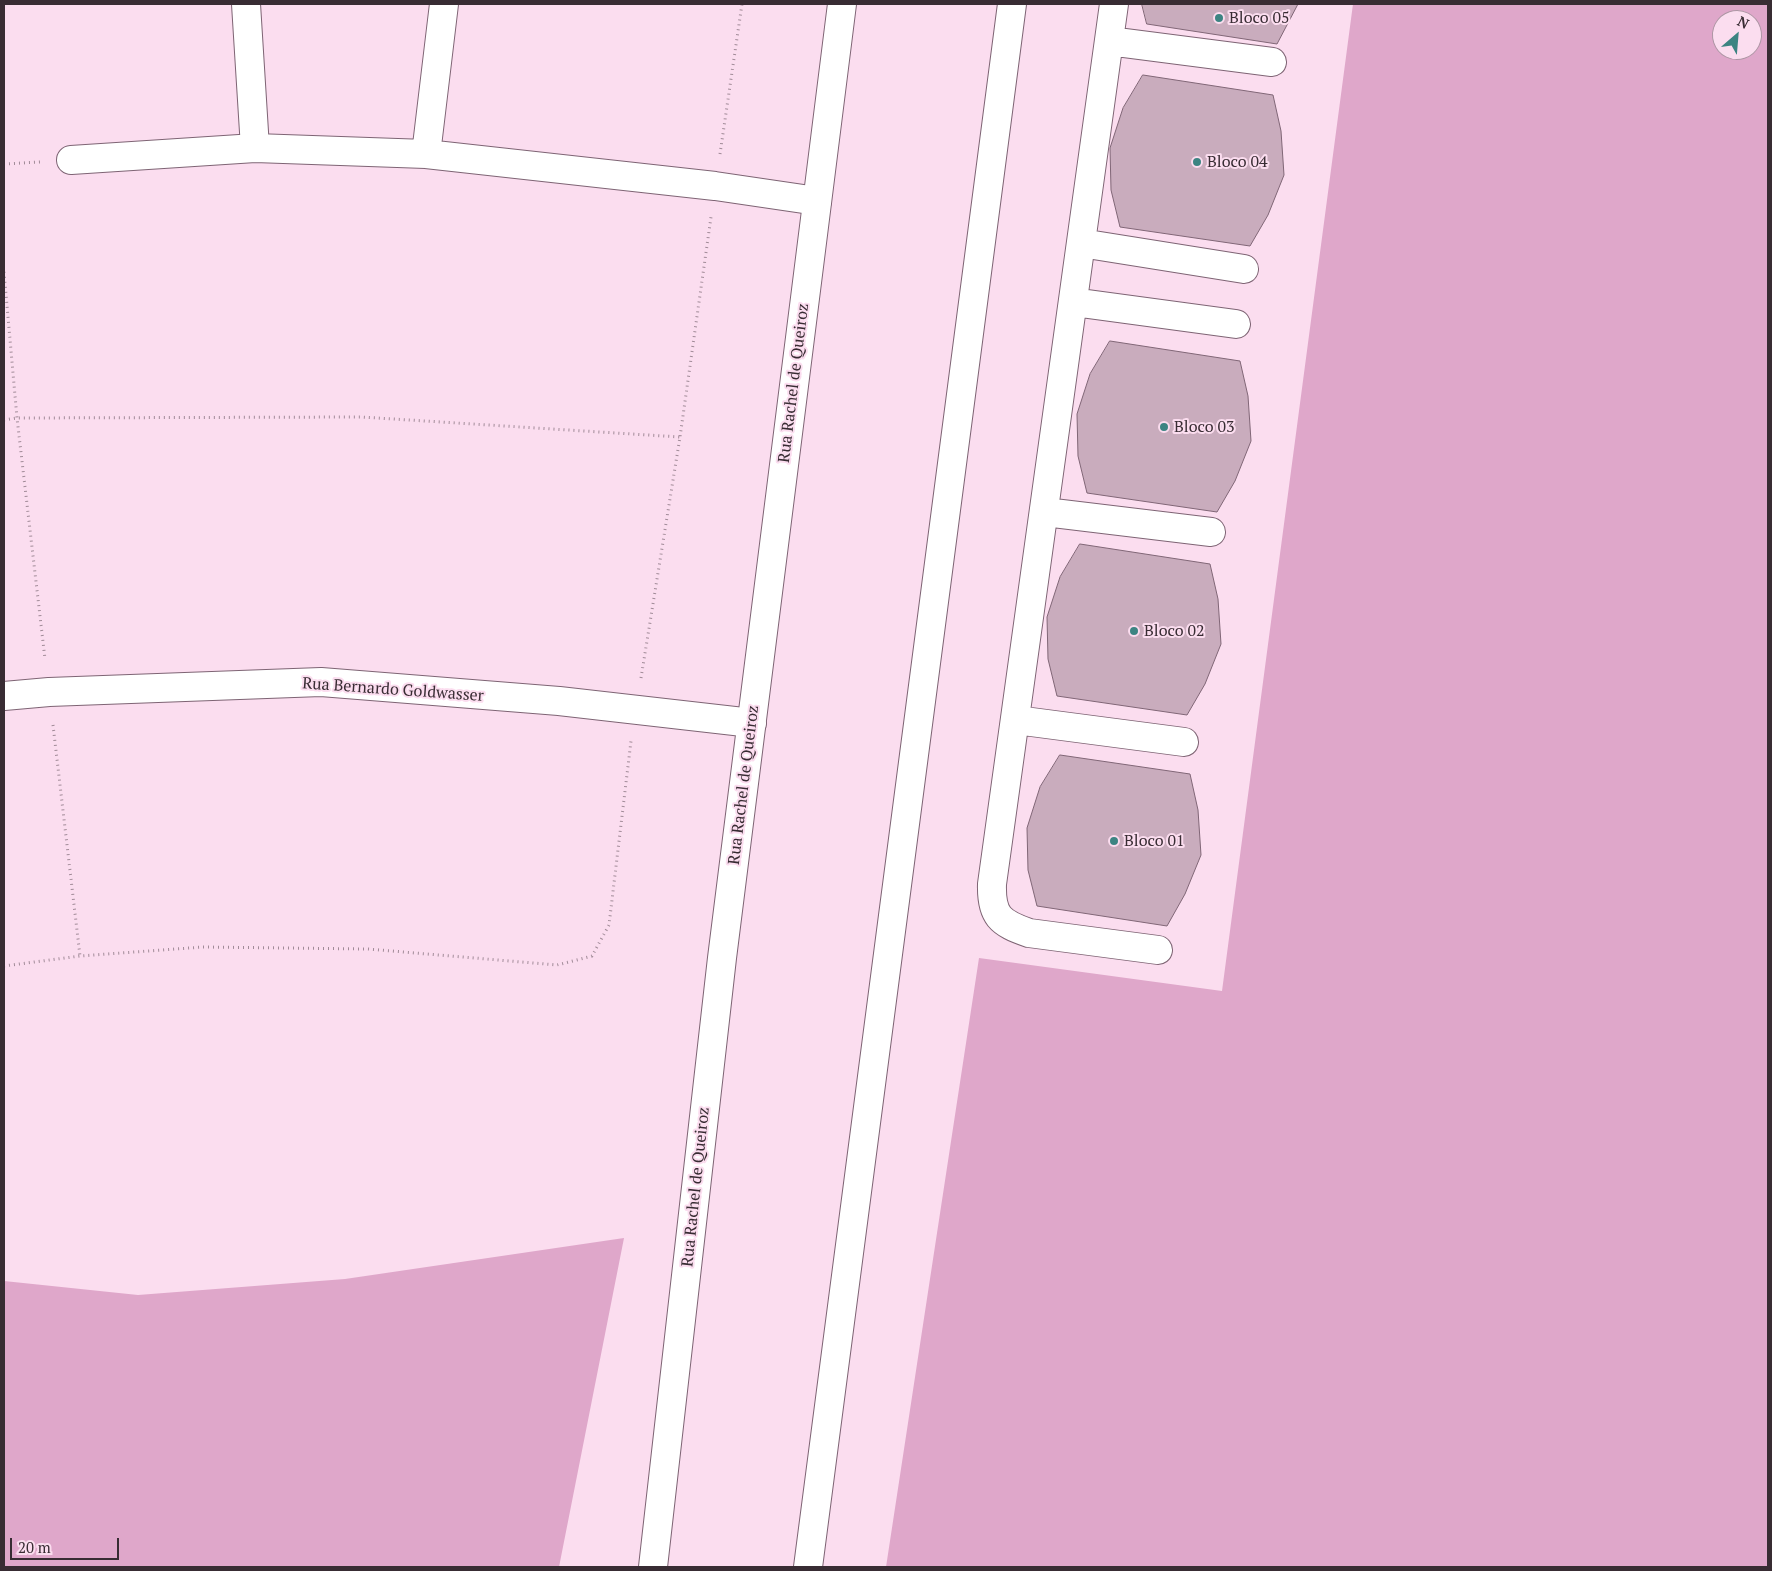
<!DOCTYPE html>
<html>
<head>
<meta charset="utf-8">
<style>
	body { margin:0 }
	#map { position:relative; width:1772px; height:1571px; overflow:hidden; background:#fbddef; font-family:"PT Serif",serif }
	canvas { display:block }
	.frame { position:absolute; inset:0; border:5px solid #382c33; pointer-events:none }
	.north { position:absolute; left:1712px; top:10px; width:50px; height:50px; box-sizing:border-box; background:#fbddef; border:1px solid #ad96a4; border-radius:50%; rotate:27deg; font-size:14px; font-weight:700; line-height:20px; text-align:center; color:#382c33 }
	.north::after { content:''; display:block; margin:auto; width:18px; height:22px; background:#3c8482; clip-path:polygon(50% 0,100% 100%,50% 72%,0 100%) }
	.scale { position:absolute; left:10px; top:1538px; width:109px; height:22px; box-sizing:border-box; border:2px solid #382c33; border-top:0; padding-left:6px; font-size:15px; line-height:18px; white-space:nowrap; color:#382c33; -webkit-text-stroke:4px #fbddef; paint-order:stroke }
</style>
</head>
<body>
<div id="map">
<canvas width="1772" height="1571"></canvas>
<div class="frame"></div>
<div class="north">N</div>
<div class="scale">20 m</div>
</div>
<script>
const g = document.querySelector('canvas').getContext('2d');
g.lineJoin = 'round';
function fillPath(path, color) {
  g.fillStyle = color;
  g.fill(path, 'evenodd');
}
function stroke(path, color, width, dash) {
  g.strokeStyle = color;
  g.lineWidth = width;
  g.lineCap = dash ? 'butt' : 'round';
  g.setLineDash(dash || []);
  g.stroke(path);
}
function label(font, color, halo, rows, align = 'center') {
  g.font = font + ' "PT Serif",serif';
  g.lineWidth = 4;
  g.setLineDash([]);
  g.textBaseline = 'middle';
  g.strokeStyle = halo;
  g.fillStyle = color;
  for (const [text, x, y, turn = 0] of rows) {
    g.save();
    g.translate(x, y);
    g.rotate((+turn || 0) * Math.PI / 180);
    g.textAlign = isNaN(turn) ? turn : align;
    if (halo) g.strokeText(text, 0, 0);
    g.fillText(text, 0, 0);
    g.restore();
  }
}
fillPath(new Path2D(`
	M1353 4H1768V1567H886L979 958 1222 991ZM1722 20H1752V50H1722Z
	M624 1238 559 1567H4V1281L138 1295 345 1279Z`), '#dfa7ca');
const building = new Path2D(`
	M1142 4H1298L1277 44 1147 24Z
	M1143 75 1273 95 1281 131 1284 175 1268 215 1250 246 1120 227 1111 190 1110 148 1123 108Z
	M1110 341 1240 361 1248 396 1251 441 1235 481 1217 512 1087 493 1078 456 1077 414 1090 374Z
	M1080 544 1210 564 1218 599 1221 644 1205 684 1187 715 1057 696 1048 659 1047 617 1060 577Z
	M1060 755 1190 774 1198 810 1201 855 1185 894 1167 926 1037 906 1028 870 1027 828 1040 787Z`);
fillPath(building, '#c9acbd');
stroke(building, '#806676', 1);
const street = new Path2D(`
	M246 4 255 148
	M1114 4 992 884C991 916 1000 923 1029 933L1158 950
	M1109 41 1272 62
	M426 154 444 4
	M71 160 255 148 426 154 715 186 817 201
	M1081 243 1244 269
	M1073 302 1236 324
	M1045 512 1211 532
	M4 696 49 692 321 682 559 701 752 723
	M1016 720 1184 742
	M808 1567 1012 4`);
const secondary = new Path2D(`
	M653 1567 722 958 842 4`);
stroke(street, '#7e6474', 30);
stroke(secondary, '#7e6474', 30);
stroke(new Path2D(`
	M720 154 742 4
	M4 164 40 162
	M4 272 17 418 45 659
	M4 420 17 418 361 417 680 437
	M641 678 680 437 711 217
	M53 725 80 956
	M4 966 80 956 203 947 368 949 557 965 592 956 609 925 631 741`), '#a18b98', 3, [1, 4]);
stroke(street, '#fff', 28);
stroke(secondary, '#fff', 28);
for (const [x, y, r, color] of [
	[1219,18,5,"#3c8482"],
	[1197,162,5,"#3c8482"],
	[1164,427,5,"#3c8482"],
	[1134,631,5,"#3c8482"],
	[1114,841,5,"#3c8482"]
]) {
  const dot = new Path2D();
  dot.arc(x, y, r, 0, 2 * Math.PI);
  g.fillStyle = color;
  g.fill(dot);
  stroke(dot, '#fbddef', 2);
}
label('16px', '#382c33', '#fbddef', [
	["Bloco 05",1229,18],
	["Bloco 04",1207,162],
	["Bloco 03",1174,427],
	["Bloco 02",1144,631],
	["Bloco 01",1124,841]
], 'left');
label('16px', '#382c33', '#fbddef', [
	["Rua Rachel de Queiroz",794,383,-83],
	["Rua Bernardo Goldwasser",393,690,4],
	["Rua Rachel de Queiroz",744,785,-83],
	["Rua Rachel de Queiroz",696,1187,-84]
]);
</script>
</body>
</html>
